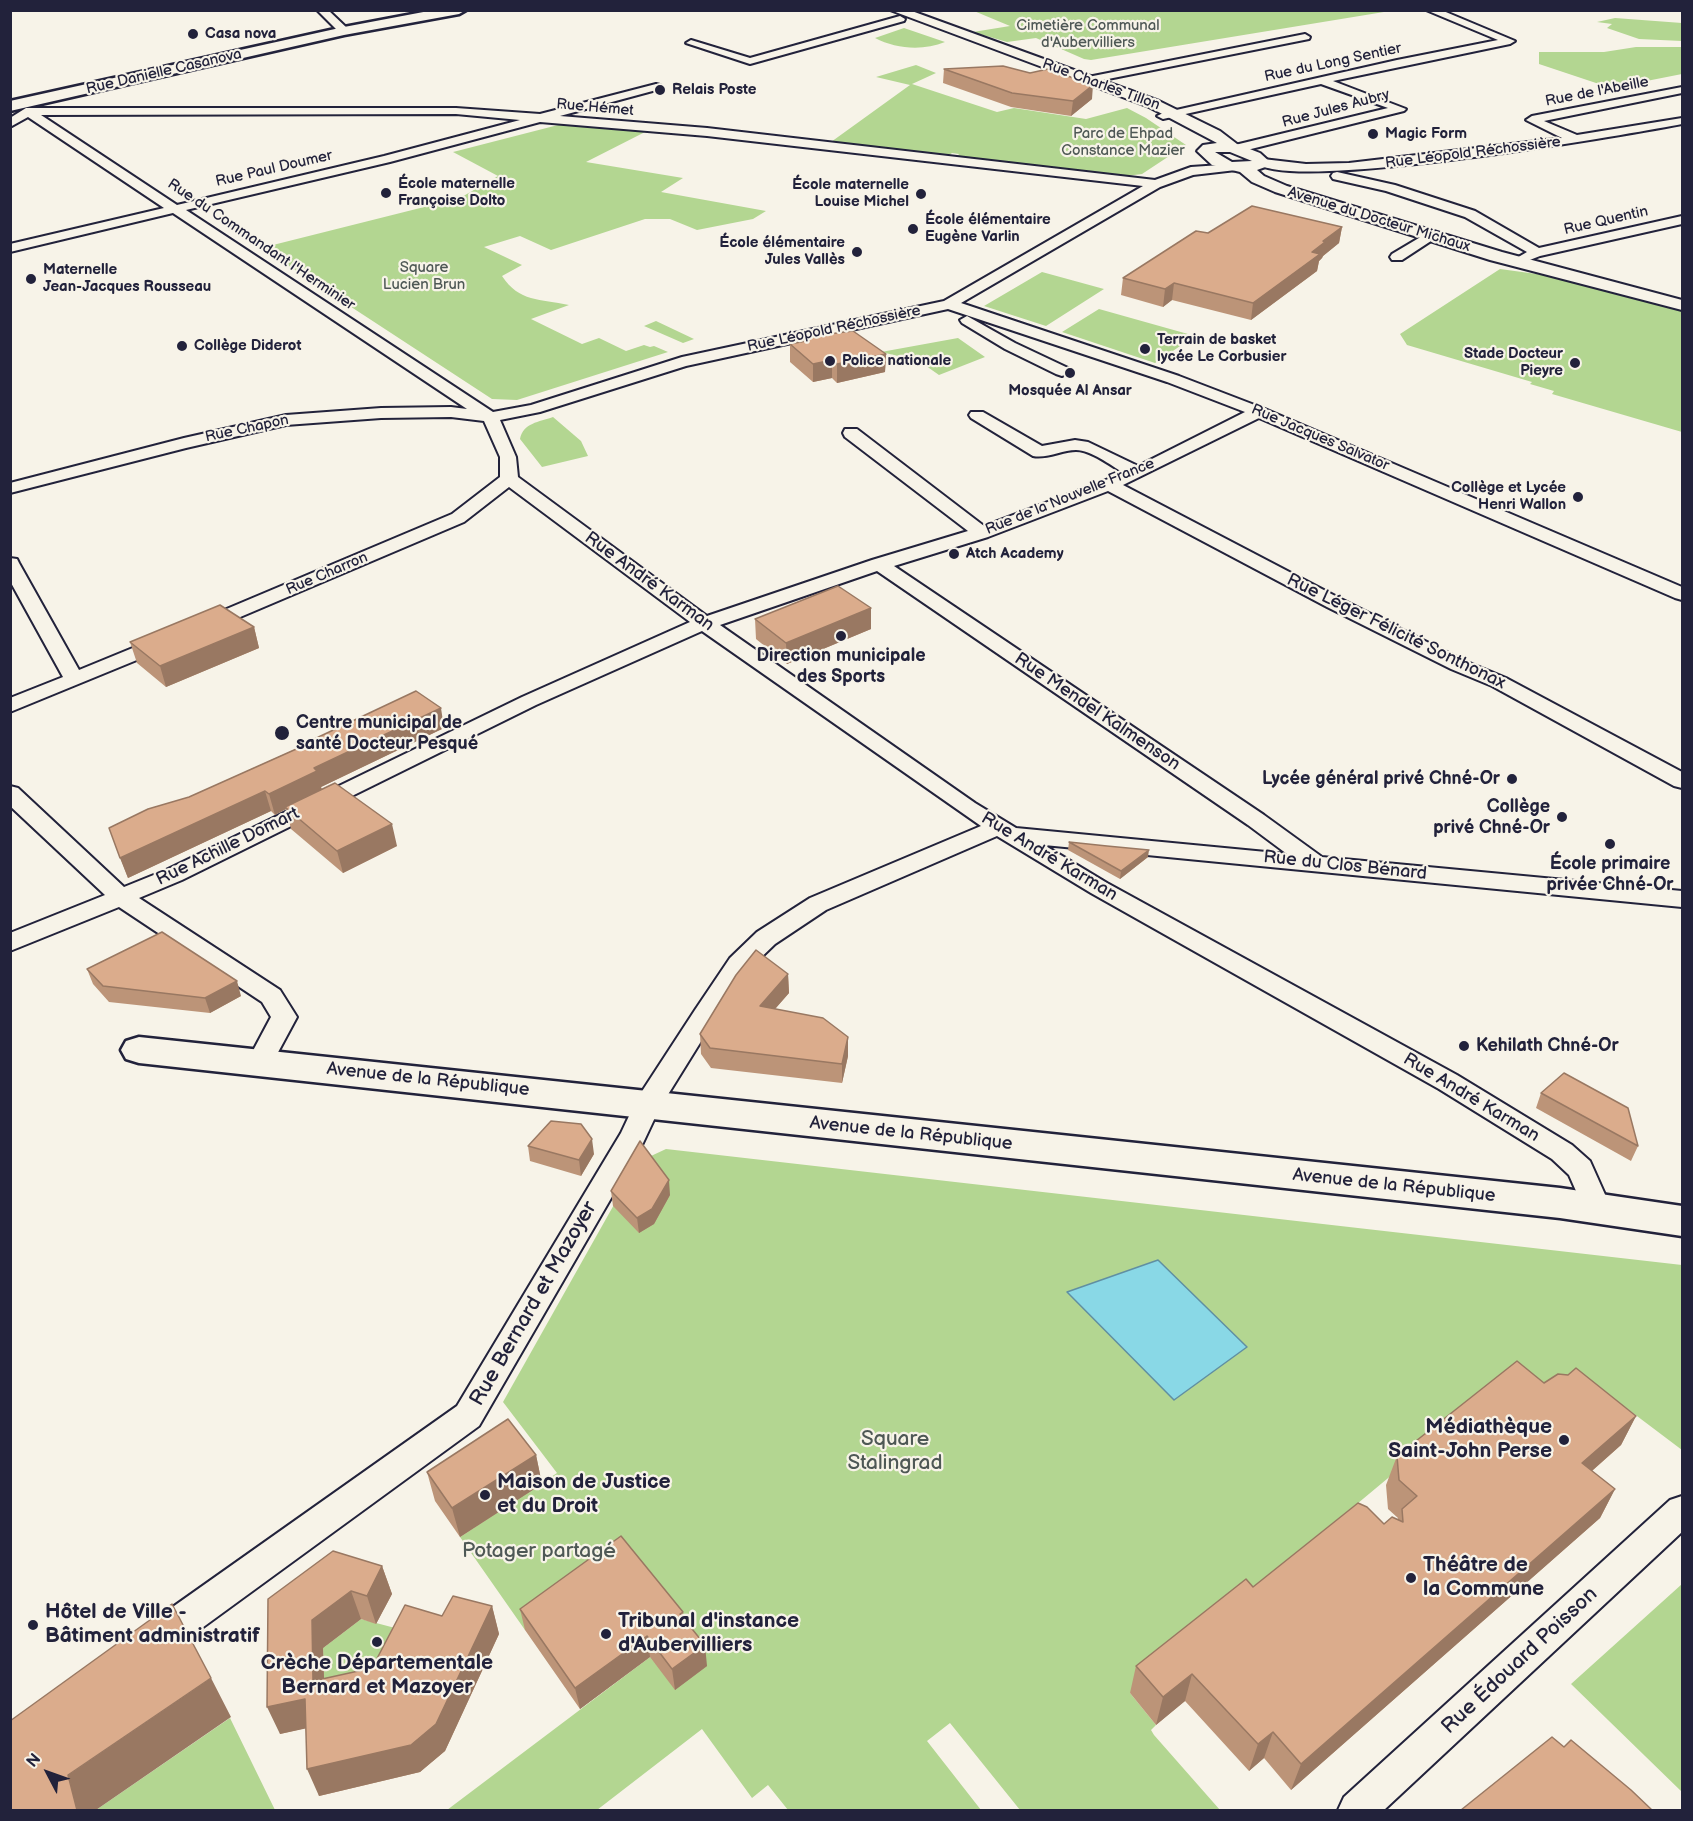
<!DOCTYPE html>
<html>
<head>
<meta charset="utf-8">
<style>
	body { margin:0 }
	#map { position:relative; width:1693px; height:1821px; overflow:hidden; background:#f7f3e8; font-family:"Balsamiq Sans",sans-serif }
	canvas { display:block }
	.frame { position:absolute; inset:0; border:12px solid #22223b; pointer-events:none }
	.north { position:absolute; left:18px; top:1743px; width:60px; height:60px; -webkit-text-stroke:4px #f7f3e8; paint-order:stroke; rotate:311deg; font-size:16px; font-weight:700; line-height:24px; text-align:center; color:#22223b }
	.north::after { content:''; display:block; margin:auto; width:21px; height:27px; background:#22223b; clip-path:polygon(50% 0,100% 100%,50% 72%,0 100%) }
</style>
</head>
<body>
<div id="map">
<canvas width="1693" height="1821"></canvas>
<div class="frame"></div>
<div class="north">N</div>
</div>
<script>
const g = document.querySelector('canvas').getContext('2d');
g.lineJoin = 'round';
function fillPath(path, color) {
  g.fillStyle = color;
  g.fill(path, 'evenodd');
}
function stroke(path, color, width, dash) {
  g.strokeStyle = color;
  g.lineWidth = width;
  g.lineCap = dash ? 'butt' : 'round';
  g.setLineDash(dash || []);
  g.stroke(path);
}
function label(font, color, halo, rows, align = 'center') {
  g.font = font + ' "Balsamiq Sans",sans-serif';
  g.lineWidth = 4.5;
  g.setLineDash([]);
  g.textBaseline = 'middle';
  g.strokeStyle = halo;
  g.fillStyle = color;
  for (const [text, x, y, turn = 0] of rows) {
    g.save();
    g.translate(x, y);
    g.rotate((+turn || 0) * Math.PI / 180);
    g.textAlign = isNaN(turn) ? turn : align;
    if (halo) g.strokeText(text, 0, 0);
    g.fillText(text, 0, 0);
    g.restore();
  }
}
fillPath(new Path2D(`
	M974 11H1390L1091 60 1084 59 1036 38 1007 42 973 32 1010 26Z
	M1615 18 1682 23V41L1639 39 1607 28 1612 24 1597 22Z
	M904 28 945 42C923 51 896 49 875 38Z
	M1636 47H1682V74L1611 88 1539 64V52H1604Z
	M916 65 936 73 912 84 997 112 1014 108 1086 119 1127 108 1146 118 1186 145 1142 174 1126 176 957 157 959 154 952 153 948 156 831 142 910 85 876 77Z
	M562 124 647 131 586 162 683 178 661 192 766 211 753 219 697 230 670 219H645L551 250 520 236 484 247 522 265 502 276C519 302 540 299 569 305L531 319 582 344 599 338 626 351 644 345 650 347 654 346 668 352 517 400 492 399 261 248 460 198 498 176 453 152Z
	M1500 269 1544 275 1682 311V432L1552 394 1554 391 1530 384 1532 382 1407 345 1400 334Z
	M1042 272 1104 289 1046 326 984 306Z
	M1099 309 1195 336 1155 363 1062 332Z
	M656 321 694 339 683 343 644 326Z
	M958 338 985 357 939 375 919 361 881 352Z
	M553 417 581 441 588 456 542 467 520 439C523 423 539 422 553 417Z
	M666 1149 1682 1265V1450L1625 1407 1603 1427 1501 1384 1130 1693 1156 1725 1151 1730 1154 1735 1220 1810H1020L950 1723 927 1741 981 1810H788L768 1785 752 1798 702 1729 597 1810H447L650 1657 675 1690 593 1582 525 1630 460 1537 557 1473 503 1402 638 1162Z
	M1682 1584V1792L1571 1684Z
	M361 1619 414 1633 325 1709 323 1648Z
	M230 1718 275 1810H96Z`), '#b3d691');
const water = new Path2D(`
	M1158 1260 1247 1347 1174 1400 1067 1292Z`);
fillPath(water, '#89d8e6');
stroke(water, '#608fa2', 1.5);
const minor = new Path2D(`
	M317 10H328L348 29V33H340Z
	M1426 10H1441L1515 41 1510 44 1333 81 1406 109 1404 111 1239 152 1235 151V145L1388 108 1321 84 1163 119 1157 116 1163 113 1397 60 1498 40Z
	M900 16 905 19 904 21 750 64 686 43 691 40 750 58Z
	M1305 34 1310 37 1309 39 1088 83 1082 80 1088 77Z
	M656 84 660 85V89L560 116 707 128 1155 180 1191 167 1236 164 1238 167 1236 170 1193 175 1160 187 961 303 1179 376 1265 409 1682 587V600L1675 598 1259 418 1123 485 1341 599 1465 661 1506 678 1682 772V788L1674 786 1492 686 1451 669 1327 607 1108 491 988 537 894 566 1264 815 1322 857 1682 891V907L1044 845 1107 883 1457 1075 1572 1145 1590 1161 1611 1208 1607 1216 1597 1219 1587 1216 1569 1175 1552 1159 1439 1089 1091 893 997 836 826 910 775 944 748 970 713 1022 659 1109 643 1143 479 1426 169 1652 156 1657 143 1652 138 1640 143 1628 457 1406 621 1133 637 1099 695 1010 730 958 757 932 810 898 981 826 702 631 536 705 182 880 139 898 280 990 297 1017 269 1069 260 1071 251 1069 247 1062 271 1017 262 1002 119 907 10 951V933L105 895 10 806V786L18 788 124 887 166 870 522 697 690 622 509 487 464 522 212 629H198L195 625 198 621 452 514 500 477V457L484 421 451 417 381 418 286 425 186 448 10 493V483L184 438 286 415 381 408 451 407 467 409 173 213 10 252V244L164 208 28 117 10 127V118L26 108H456L540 114ZM456 114 520 120 384 156 177 205 41 115ZM540 122 707 136 1143 186 944 301 682 357 531 405 493 412 186 210 390 162ZM948 309 1167 382 1245 412 1138 466 1088 442 1075 440 1042 446 983 412H971L969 415 971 418 1033 456C1047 459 1062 450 1076 450 1091 450 1110 465 1124 473L984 526 857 429H845L843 433 845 437 968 531 872 560 707 616 518 477 516 457 500 420 540 412 686 366ZM877 571 1248 825 1287 854 1016 828 975 803 720 625Z
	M1682 87V93L1544 121 1577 135 1682 118V124C1625 135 1289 193 1257 163L1263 159 1306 164 1349 163 1562 138 1526 120 1532 116Z
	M1337 172 1395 185 1475 211 1539 248 1682 216V224L1540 256 1522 263 1515 259 1527 252 1465 217 1386 191 1333 179 1331 176 1333 173Z
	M1429 232 1436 236 1434 239 1402 260H1392L1390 257 1392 254Z
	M967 316 1015 343 1068 368 1070 371 1062 376 1056 374 1005 349 962 323 960 320Z
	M10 558 17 559 19 563 79 670 157 638H171L174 642 171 646 10 712V698L63 677 10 581Z
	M1682 1496V1532L1384 1810H1338L1344 1797 1670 1500Z`);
const tertiary = new Path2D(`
	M890 10H909L1159 101 1220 131 1237 144 1260 153 1271 163 1268 166 1257 170 1264 176 1287 186 1502 252 1682 300V310L1490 260 1275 192 1252 182 1240 172 1212 165 1197 151 1203 145 1217 143 1149 107ZM1215 152H1230L1252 161 1232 162Z`);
const secondary = new Path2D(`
	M434 10H466L459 14 344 35 10 111V101L344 27Z
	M139 1037 1560 1188 1682 1206V1236L1560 1218 139 1063 126 1059 121 1050 126 1041Z`);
stroke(minor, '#22223b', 4);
stroke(tertiary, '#22223b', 4);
stroke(secondary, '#22223b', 5);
fillPath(minor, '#f7f3e8');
fillPath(tertiary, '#f7f3e8');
fillPath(secondary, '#f7f3e8');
fillPath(new Path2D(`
	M944 69 1092 99 1071 116 1011 107 943 83Z
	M1342 227 1339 243 1323 256 1322 258 1319 261 1317 271 1251 320 1172 300 1163 307 1121 295 1123 278 1208 233Z
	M804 337 886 354 885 372 837 383 832 378 813 382 790 362V344L804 341Z
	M755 619 871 629 787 664 756 639Z
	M254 627 259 648 166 687 137 663 130 642Z
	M444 728 321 787 322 789 397 846 343 873 291 829 286 809 275 815 271 811 128 878 109 828 189 797 311 742 310 741Z
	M1069 842 1148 857 1120 879 1068 850Z
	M87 969 241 996 210 1013 109 1002 93 984Z
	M788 974 789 993 775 1009 848 1037V1056L842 1083 711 1068 701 1054 700 1034Z
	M1541 1093 1638 1146 1631 1161 1536 1108Z
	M528 1146 594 1154 581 1176 530 1161Z
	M611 1191 670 1195 654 1224 639 1233 613 1206Z
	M1544 1383 1636 1416 1621 1445 1592 1471 1615 1489 1600 1518 1291 1790 1264 1758 1249 1771 1185 1701 1156 1725 1130 1693 1136 1666 1253 1587 1384 1524 1397 1520 1398 1518 1388 1509 1386 1485 1397 1456Z
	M536 1455 542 1484 460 1537 435 1501 427 1472Z
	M382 1566 392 1594 376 1624 361 1619 323 1648 324 1679 372 1668 442 1616 492 1606 499 1634 445 1751 420 1772 319 1796 306 1728 280 1734 268 1599Z
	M520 1609 683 1612 684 1619 707 1666 675 1690 650 1657 580 1709 525 1630Z`), '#bc9478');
fillPath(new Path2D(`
	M1093 85 1092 99 1071 116 1073 101Z
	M1342 227 1339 243 1323 256 1322 258 1319 261 1317 271 1251 320 1253 303 1312 252 1323 241Z
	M1174 283 1172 300 1163 307 1165 289Z
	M886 354 885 372 837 383V364Z
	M832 360V378L813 382V364Z
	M871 608V629L787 664 786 643Z
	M254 627 259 648 166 687 160 666Z
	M441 708 444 728 321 787 322 792 285 807 286 809 275 815 269 794 314 768Z
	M265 791 271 811 128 878 120 858Z
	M392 824 397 846 343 873 337 851Z
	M1149 850 1148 857 1120 879 1121 871Z
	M788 974 789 993 761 1025 760 1006Z
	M237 981 241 996 210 1013 205 998Z
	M848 1037V1056L842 1083V1064Z
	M592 1139 594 1154 581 1176 579 1160Z
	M669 1180 670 1195 654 1224 639 1233 637 1218Z
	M1636 1416 1621 1445 1568 1492 1582 1463Z
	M536 1455 542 1484 460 1537 452 1508Z
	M1615 1489 1600 1518 1291 1790 1301 1764Z
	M382 1566 392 1594 376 1624 367 1596Z
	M351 1591 361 1619 323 1648 325 1709 313 1681 312 1620Z
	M492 1606 499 1634 445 1751 420 1772 319 1796 307 1769Z
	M647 1636 650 1657 580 1709 575 1688Z
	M705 1645 707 1666 675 1690 672 1669Z
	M1192 1674 1185 1701 1156 1725 1163 1697Z
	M211 1678 231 1717 96 1810H77L68 1775Z
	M305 1699 317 1726 280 1734 267 1707Z
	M1273 1732 1264 1758 1249 1771 1258 1744Z`), '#997862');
const building = new Path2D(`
	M1003 66 1030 73 1048 69 1093 85 1073 101 1012 93 944 69Z
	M1252 206 1342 227 1323 241 1325 242 1312 252 1320 254 1253 303 1174 283 1165 289 1123 278 1196 231 1208 233Z
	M853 331 886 354 837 364 832 360 813 364 790 344 806 341 804 337Z
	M838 586 871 608 786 643 755 619Z
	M220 605 254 627 160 666 130 642Z
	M416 691 441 708 314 768 317 771 269 794 265 791 120 858 109 828 148 809 189 797 312 742 310 741Z
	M335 783 392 824 337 851 285 807Z
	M1069 842 1107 846 1149 850 1121 871Z
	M162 932 237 981 205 998 103 986 87 969Z
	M756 950 788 974 760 1006 823 1018 848 1037 842 1064 710 1048 700 1034 736 975Z
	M1564 1073 1628 1108 1638 1146 1541 1093Z
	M551 1121 581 1124 592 1139 579 1160 528 1146Z
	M640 1141 669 1180 652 1209 637 1218 611 1191Z
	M1517 1361 1544 1383 1558 1374 1568 1375 1576 1368 1636 1416 1582 1463 1615 1489 1301 1764 1273 1732 1258 1744 1192 1674 1163 1697 1136 1666 1246 1579 1253 1587 1358 1503 1367 1507 1384 1524 1392 1517 1403 1522 1402 1509 1417 1496 1399 1480 1397 1456Z
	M508 1419 536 1455 452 1508 427 1472Z
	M621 1536 683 1612 680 1614 705 1645 672 1669 647 1636 575 1688 520 1609Z
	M333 1551 382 1566 367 1596 351 1591 312 1620 313 1681 372 1668 405 1605 442 1616 453 1596 492 1606 436 1724 411 1745 307 1769 305 1699 267 1707 268 1599Z
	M172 1604 211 1678 68 1775 77 1810H10V1721Z
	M1552 1737 1564 1747 1571 1740 1631 1790 1652 1810H1461Z`);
fillPath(building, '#dbac8c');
stroke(building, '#997862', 1.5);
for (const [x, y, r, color] of [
	[193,34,6,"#22223b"],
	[660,90,6,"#22223b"],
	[1373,134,6,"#22223b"],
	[386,193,6,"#22223b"],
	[921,194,6,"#22223b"],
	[913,229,6,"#22223b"],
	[857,252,6,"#22223b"],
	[31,279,6,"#22223b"],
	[182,346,6,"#22223b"],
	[1145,349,6,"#22223b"],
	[830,361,6,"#22223b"],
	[1575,363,6,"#22223b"],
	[1070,373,6,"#22223b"],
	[1578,497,6,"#22223b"],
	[954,554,6,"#22223b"],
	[841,636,6,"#22223b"],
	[282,733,8,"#22223b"],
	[1512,779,6,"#22223b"],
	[1562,817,6,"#22223b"],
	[1610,844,6,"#22223b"],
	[1464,1046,6,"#22223b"],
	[1564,1440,6,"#22223b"],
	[485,1495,6,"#22223b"],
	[1411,1578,6,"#22223b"],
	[33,1625,6,"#22223b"],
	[606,1634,6,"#22223b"],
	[377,1642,6,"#22223b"]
]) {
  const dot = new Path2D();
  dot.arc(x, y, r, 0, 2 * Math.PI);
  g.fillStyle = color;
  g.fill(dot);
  stroke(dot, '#f7f3e8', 2);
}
label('15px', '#4e5855', '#f7f3e8', [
	["Cimetière Communal",1088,26],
	["d'Aubervilliers",1088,43],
	["Parc de Ehpad",1123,134],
	["Constance Mazier",1123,151],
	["Square",424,268],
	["Lucien Brun",424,285]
]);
label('bold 15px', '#22223b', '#f7f3e8', [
	["Casa nova",205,34],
	["Relais Poste",672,90],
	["Magic Form",1385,134],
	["École maternelle",398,184],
	["Françoise Dolto",398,201],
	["École maternelle",909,185,"right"],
	["Louise Michel",909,202,"right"],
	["École élémentaire",925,220],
	["Eugène Varlin",925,237],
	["École élémentaire",845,243,"right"],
	["Jules Vallès",845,260,"right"],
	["Maternelle",43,270],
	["Jean-Jacques Rousseau",43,287],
	["Terrain de basket",1157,340],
	["lycée Le Corbusier",1157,357],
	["Collège Diderot",194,346],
	["Stade Docteur",1563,354,"right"],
	["Pieyre",1563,371,"right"],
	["Police nationale",842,361],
	["Mosquée Al Ansar",1070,391,"center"],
	["Collège et Lycée",1566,488,"right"],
	["Henri Wallon",1566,505,"right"],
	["Atch Academy",966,554]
], 'left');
label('15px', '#22223b', '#f7f3e8', [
	["Rue du Long Sentier",1333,63,-12],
	["Rue Danielle Casanova",164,72,-13],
	["Rue Charles Tillon",1101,85,20],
	["Rue de l'Abeille",1597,92,-11],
	["Rue Hémet",595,108,5],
	["Rue Jules Aubry",1336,109,-15],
	["Rue Léopold Réchossière",1473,153,-7],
	["Rue Paul Doumer",274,169,-13],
	["Avenue du Docteur Michaux",1379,220,17],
	["Rue Quentin",1606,221,-13],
	["Rue du Commandant l'Herminier",261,245,34],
	["Rue Léopold Réchossière",834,329,-12],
	["Rue Chapon",247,429,-12],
	["Rue Jacques Salvator",1320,438,23],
	["Rue de la Nouvelle France",1070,497,-22],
	["Rue Charron",327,574,-23]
]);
label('18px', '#22223b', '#f7f3e8', [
	["Rue André Karman",649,582,36],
	["Rue Léger Félicité Sonthonax",1396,632,26],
	["Rue Mendel Kalmenson",1097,712,34],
	["Rue Achille Domart",228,847,-26],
	["Rue André Karman",1049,857,31],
	["Rue du Clos Bénard",1345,866,6],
	["Avenue de la République",428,1080,6],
	["Rue André Karman",1471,1098,31],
	["Avenue de la République",911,1134,6],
	["Avenue de la République",1394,1186,6]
]);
label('bold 18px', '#22223b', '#f7f3e8', [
	["Direction municipale",841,656],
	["des Sports",841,677],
	["Centre municipal de",296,723,"left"],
	["santé Docteur Pesqué",296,744,"left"],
	["Lycée général privé Chné-Or",1500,779,"right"],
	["Collège",1550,807,"right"],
	["privé Chné-Or",1550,828,"right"],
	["École primaire",1610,864],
	["privée Chné-Or",1610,885],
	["Kehilath Chné-Or",1476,1046,"left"]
]);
label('21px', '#22223b', '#f7f3e8', [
	["Rue Bernard et Mazoyer",534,1304,-60],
	["Rue Édouard Poisson",1520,1661,-43]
]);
label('bold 21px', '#22223b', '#f7f3e8', [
	["Médiathèque",1552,1428,"right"],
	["Saint-John Perse",1552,1452,"right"],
	["Maison de Justice",497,1483],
	["et du Droit",497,1507],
	["Théâtre de",1423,1566],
	["la Commune",1423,1590],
	["Hôtel de Ville -",45,1613],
	["Bâtiment administratif",45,1637],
	["Tribunal d'instance",618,1622],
	["d'Aubervilliers",618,1646],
	["Crèche Départementale",377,1664,"center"],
	["Bernard et Mazoyer",377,1688,"center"]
], 'left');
label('21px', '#4e5855', '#f7f3e8', [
	["Square",895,1440],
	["Stalingrad",895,1464],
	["Potager partagé",539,1552]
]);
</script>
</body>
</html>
